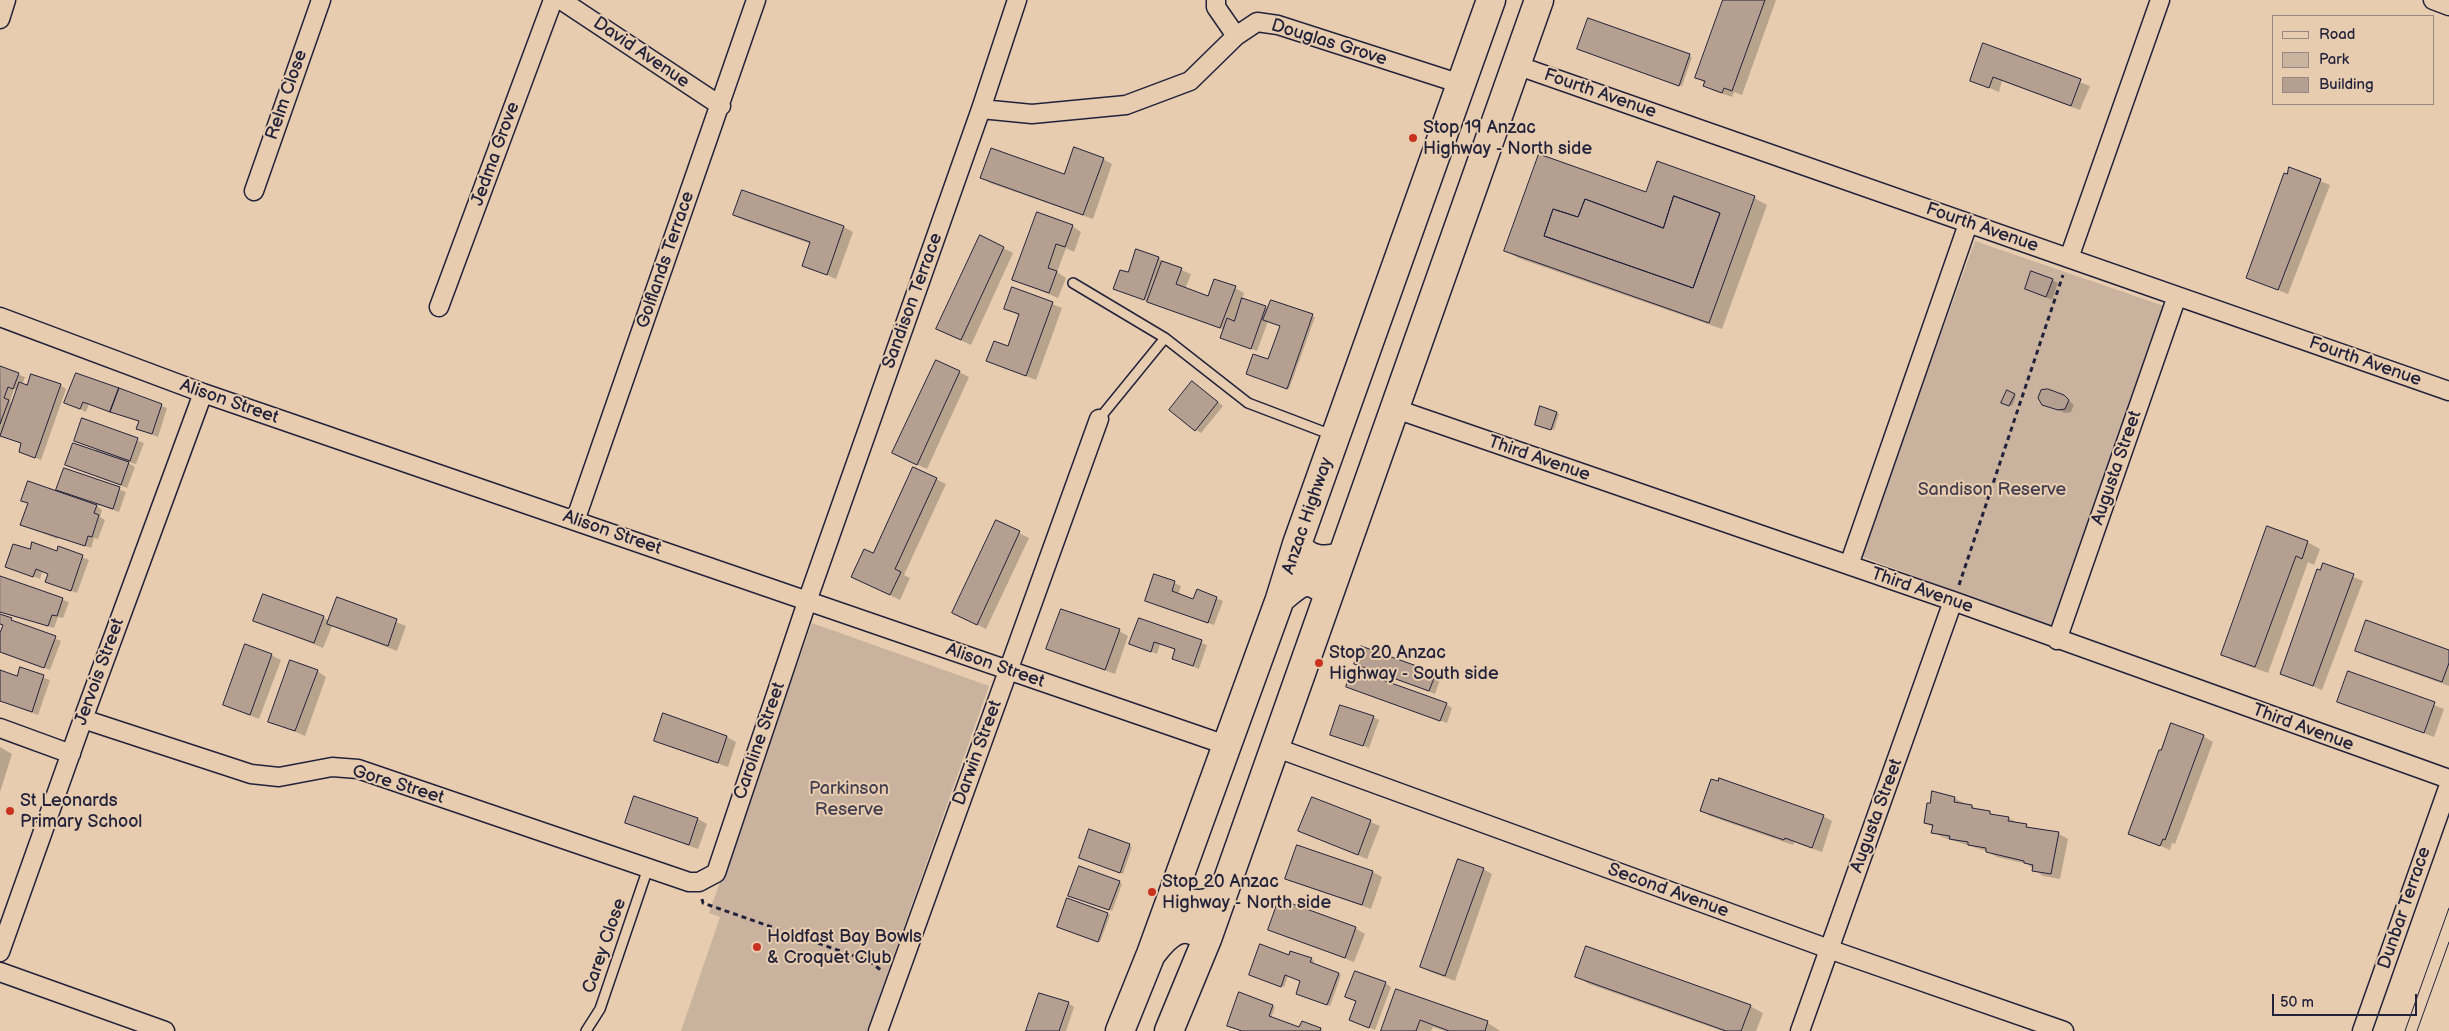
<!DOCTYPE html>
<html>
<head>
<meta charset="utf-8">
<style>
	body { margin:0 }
	#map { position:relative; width:2449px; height:1031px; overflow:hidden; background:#e7ccaf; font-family:"Balsamiq Sans",sans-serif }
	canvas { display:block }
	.legend { position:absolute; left:2272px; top:15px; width:162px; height:90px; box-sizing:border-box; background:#e7ccaf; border:1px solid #988881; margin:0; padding:6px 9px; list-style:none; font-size:15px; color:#22223b }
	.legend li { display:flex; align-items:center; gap:10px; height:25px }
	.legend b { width:25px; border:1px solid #988881 }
	.scale { position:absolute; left:2272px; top:994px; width:145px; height:22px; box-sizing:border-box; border:2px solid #22223b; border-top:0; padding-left:6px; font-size:15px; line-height:18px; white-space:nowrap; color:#22223b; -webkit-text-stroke:4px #e7ccaf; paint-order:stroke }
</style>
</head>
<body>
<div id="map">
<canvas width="2449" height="1031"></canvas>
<ul class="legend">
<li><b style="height:6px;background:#e7ccaf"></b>Road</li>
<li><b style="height:14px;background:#cab39e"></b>Park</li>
<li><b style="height:14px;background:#b49f91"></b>Building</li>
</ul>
<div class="scale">50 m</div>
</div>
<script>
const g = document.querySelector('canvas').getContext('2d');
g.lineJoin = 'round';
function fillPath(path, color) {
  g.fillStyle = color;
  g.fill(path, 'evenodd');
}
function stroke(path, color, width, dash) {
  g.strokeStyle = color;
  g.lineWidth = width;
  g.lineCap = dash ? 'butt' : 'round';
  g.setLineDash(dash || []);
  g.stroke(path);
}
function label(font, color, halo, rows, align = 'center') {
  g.font = font + ' "Balsamiq Sans",sans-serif';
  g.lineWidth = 4;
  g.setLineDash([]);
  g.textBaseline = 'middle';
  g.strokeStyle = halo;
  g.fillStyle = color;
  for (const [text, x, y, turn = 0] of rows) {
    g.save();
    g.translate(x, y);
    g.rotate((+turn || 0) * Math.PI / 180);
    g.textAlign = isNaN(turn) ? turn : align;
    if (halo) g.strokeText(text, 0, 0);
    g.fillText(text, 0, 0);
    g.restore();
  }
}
fillPath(new Path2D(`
	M1975 241 2164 306 2051 626 1860 556Z
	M812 623 989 686 867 1031H681L720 917 709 913Z`), '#cab39e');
fillPath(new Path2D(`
	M1725 0H1776L1742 95 1734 92 1732 97 1714 91 1697 77Z
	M1589 19 1692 57 1682 86 1581 50Z
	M1984 45 2090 86 2080 110 2002 81 1999 92 1971 80Z
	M1103 159 1112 164 1093 219 990 183 981 177 1065 176Z
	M2290 169 2330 185 2288 294 2247 278Z
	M1647 194 1754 198 1767 205 1722 329 1518 258 1505 250Z
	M735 215 844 227 853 232 836 279 803 265 811 244 744 220Z
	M1072 226 1081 232 1074 252 1066 248 1057 272 1066 278 1058 298 1013 279Z
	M981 237 1013 253 971 345 947 334Z
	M1137 251 1159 258 1164 263 1191 274 1185 289 1209 297 1235 288 1244 293 1242 299 1269 309 1315 317 1289 389 1250 375 1269 361 1281 326 1268 321 1257 351 1221 337 1224 330 1114 289 1128 274Z
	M2052 280 2058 283 2052 300 2026 289Z
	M1013 288 1062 308 1036 380 988 361 1009 347 1020 316 1005 308Z
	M937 361 969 377 927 469 903 458Z
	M0 367 25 377 22 385 28 387 60 385 66 389 41 460 20 451 23 444 0 434ZM14 389 18 391 13 404 10 402Z
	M76 374 167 408 158 437 138 429 140 422 89 404 86 412 65 403Z
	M1198 386 1223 406 1201 433 1196 430Z
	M2007 392 2016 396 2012 406 2003 402Z
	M2063 396 2074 405 2071 412 2065 413 2043 404Z
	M1557 413 1559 414 1554 430 1539 425Z
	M83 420 144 443 136 464 125 461 135 467 127 488 66 465 95 452 96 449 75 441Z
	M65 469 126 492 119 512 93 503 102 510 100 517 105 520 98 539 94 538 91 548 58 537 57 539 22 525 29 504 22 500 57 492Z
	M936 479 946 484 904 575 910 578 900 600 853 577 874 555Z
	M996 522 1029 538 986 629 963 618Z
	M2268 528 2307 542 2320 549 2314 565 2308 562 2268 673 2234 661 2222 654Z
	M59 548 89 560 77 593 47 581 49 574 42 572 40 579 13 569 30 551 57 553Z
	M2323 565 2363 581 2322 690 2281 673Z
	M1155 575 1181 586 1178 595 1194 601 1197 591 1223 601 1214 625 1152 603Z
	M0 578 69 602 63 618 58 617 54 628 0 612Z
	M337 599 406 626 397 651 332 626 323 648 254 620 323 617 329 621Z
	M0 615 61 641 50 670 0 652V637L4 626 0 624Z
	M1139 619 1207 645 1199 669 1173 658 1176 650 1160 644 1157 654 1131 644Z
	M1119 631 1128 636 1115 674 1048 649Z
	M2357 650 2449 651V686L2366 656Z
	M271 655 281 660 259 719 224 705Z
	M1355 664 1435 674 1441 677 1435 694Z
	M20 669 50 680 38 715 0 701V671L17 677Z
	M317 671 326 677 305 736 270 721Z
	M2349 673 2444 709 2434 737 2339 701Z
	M1347 686 1446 704 1452 708 1447 723Z
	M664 715 727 737 736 742 728 767 665 745 656 740Z
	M1373 717 1379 720 1369 748 1331 734Z
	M2203 736 2213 742 2175 844 2172 843 2170 850 2130 833Z
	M0 747 12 754 0 792Z
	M1312 798 1380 826 1367 859 1299 831Z
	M1954 798 1980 811 2008 818 2035 830 2059 834 2068 839 2060 879 2043 876 2027 864 1997 857 1986 851 1942 837 1933 832 1934 828 1925 823Z
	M1701 810 1823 816 1832 821 1822 852 1794 842 1793 845 1710 816Z
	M698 819 707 824 698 849 636 827 626 822Z
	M1090 831 1132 847 1123 874 1083 859Z
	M1298 846 1373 872 1382 877 1371 909 1296 883 1287 878Z
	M1483 869 1492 874 1455 981 1431 972 1421 967Z
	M1119 882 1122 884 1112 911 1072 896Z
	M1107 914 1110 915 1100 942 1061 928Z
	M1355 928 1365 934 1354 962 1269 929Z
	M1289 956 1311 959 1314 961 1313 964 1341 975 1330 1006 1300 995 1302 981 1288 976 1284 987 1253 975Z
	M1576 976 1750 1006 1763 1013 1756 1031H1722L1589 984Z
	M1385 983 1391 987 1375 1030 1350 1020 1357 1002 1347 997Z
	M1397 990 1488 1023 1500 1031H1445L1433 1027 1431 1031H1382Z
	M1068 1003 1074 1007 1066 1031H1027Z
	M1272 1006 1275 1007 1271 1018 1300 1029H1320L1323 1031H1243Z`), '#0003');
const building = new Path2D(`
	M1723 0H1765L1732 91 1724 88 1722 93 1703 86 1705 81 1695 78Z
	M1588 18 1690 54 1679 86 1577 49Z
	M1983 43 2081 79 2071 106 1993 77 1989 88 1970 81Z
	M1074 147 1104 158 1083 215 980 178 991 148 1064 174Z
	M1539 154 1646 192 1657 161 1755 196 1709 323 1504 251ZM1674 196 1720 213 1693 288 1544 236 1553 209 1578 217 1585 199 1663 228Z
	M2289 167 2321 179 2278 290 2246 278 2284 173 2287 174Z
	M742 190 844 226 827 275 802 266 810 242 733 215Z
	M1674 196 1720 213 1693 288 1544 236 1553 209 1578 217 1585 199 1663 228Z
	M1037 212 1073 225 1065 247 1056 244 1048 268 1057 271 1049 293 1012 280Z
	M980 235 1004 247 961 340 936 329Z
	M1136 249 1159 257 1144 300 1113 289 1120 270 1128 272Z
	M1162 261 1182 268 1176 284 1208 296 1214 279 1236 286 1220 328 1147 302Z
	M2031 271 2053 279 2046 297 2025 289Z
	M1012 287 1053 302 1026 376 986 361 994 341 1008 346 1019 314 1004 309Z
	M1242 298 1266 306 1251 349 1220 338 1227 318 1234 321Z
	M1271 300 1313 314 1287 389 1246 374 1253 354 1268 359 1280 326 1263 320Z
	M936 360 960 371 917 465 892 453Z
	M0 366 19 373 13 389 8 387 4 398 9 400 0 424Z
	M76 373 119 388 110 412 83 402 80 409 64 403Z
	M31 374 61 384 35 458 19 452 21 443 0 436 19 382 27 385Z
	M1192 381 1218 402 1195 431 1169 410Z
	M119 388 162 404 152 434 136 429 139 421 110 412Z
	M2048 389 2064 395 2069 400 2065 409 2058 410 2042 405 2038 398 2041 390Z
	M2007 390 2015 394 2009 406 2001 403Z
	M1540 406 1557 412 1551 430 1535 425Z
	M82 418 138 438 130 461 74 441Z
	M73 443 129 462 121 485 65 465Z
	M913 467 937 478 895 569 901 572 890 595 851 577 864 549 873 553Z
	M64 468 120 487 113 509 56 490Z
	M28 481 97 505 94 513 99 515 92 537 88 536 85 546 20 525 28 503 21 501Z
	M996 520 1020 531 977 625 952 613Z
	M2267 526 2308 541 2302 559 2296 556 2255 667 2221 655Z
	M32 542 57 551 58 546 83 555 71 591 45 582 48 574 36 569 33 577 5 567 13 544 30 549Z
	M2323 563 2354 574 2313 686 2280 674 2317 569 2320 570Z
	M1154 574 1175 581 1172 591 1193 599 1197 589 1217 597 1208 623 1145 601Z
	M0 576 63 598 57 616 52 615 48 626 0 612Z
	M263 594 324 616 314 643 253 621Z
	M337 597 397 619 388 646 327 624Z
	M1061 609 1120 629 1105 670 1046 649Z
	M0 614 12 618 11 620 56 636 44 668 0 652V633L3 625 0 624Z
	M1139 618 1202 640 1193 666 1172 659 1175 649 1154 642 1151 652 1129 644Z
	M2366 620 2449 650V663L2442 682 2355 651Z
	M245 644 272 654 250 715 223 705Z
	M1361 646 1436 673 1429 691 1354 664Z
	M290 660 318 670 295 731 268 722Z
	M20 667 44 675 32 712 0 701V670L17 676Z
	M1352 669 1447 703 1440 721 1346 687Z
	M2348 671 2435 702 2424 733 2337 702Z
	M1340 705 1374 716 1363 746 1330 735Z
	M663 713 727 736 718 763 654 741Z
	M2171 723 2204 735 2165 840 2163 839 2160 846 2128 834 2159 750H2161Z
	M1719 778 1824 815 1812 848 1785 838 1784 840 1700 811 1711 779 1718 781Z
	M1932 791 1955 797 1954 802 1972 805V808L1990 811V814L2009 817 2008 821 2027 824 2026 827 2059 832 2051 874 2032 871 2033 865 2024 863V861L1986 852V848L1968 845V842L1949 839 1950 836 1931 833 1933 825 1924 823 1927 803H1930Z
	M634 796 698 818 689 845 625 823Z
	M1312 797 1371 820 1358 855 1298 831Z
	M1089 829 1130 844 1120 873 1079 858Z
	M1297 845 1373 871 1362 905 1285 879Z
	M1458 859 1484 868 1445 976 1420 967Z
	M1079 866 1120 881 1109 910 1068 896Z
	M1067 898 1108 913 1098 942 1057 927Z
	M1279 899 1356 927 1345 958 1268 930Z
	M1260 944 1289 955 1290 951 1312 958 1310 962 1339 973 1327 1005 1296 994 1300 981 1285 975 1281 987 1249 975Z
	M1586 946 1751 1005 1741 1031H1726L1575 977Z
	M1355 971 1386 982 1369 1028 1349 1020 1356 1001 1345 997Z
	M1396 989 1488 1021 1485 1031H1449L1420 1020 1416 1031H1381Z
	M1239 992 1273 1005 1269 1016 1299 1027 1302 1021 1321 1028 1320 1031H1242L1227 1026Z
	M1039 993 1069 1002 1059 1031H1026Z`);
fillPath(building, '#b49f91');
stroke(building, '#22223b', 1);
const lane = new Path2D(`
	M1073 283 1165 338
	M1099 419 1165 338 1248 403 1332 435
	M586 1031 600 1009 648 868`);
const street = new Path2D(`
	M561 0 721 106
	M1216 0V7L1236 36
	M2433 0 2449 6
	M0 19 6 0
	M1516 65 2449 391
	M981 109 1032 114 1126 105 1190 81 1236 36 1257 22 1278 25 1461 84
	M254 191 321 0
	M2069 258 2160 0
	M439 307 553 0
	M0 317 203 393 1226 745
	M1393 408 1953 601 2449 779
	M575 521 756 0
	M1849 565 1968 224
	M2057 640 2177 296
	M83 719 251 774 279 777 332 767 358 769 689 882H699L716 873 810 593 981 109 1017 0
	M0 728 71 754
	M1274 747 1840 953 2064 1031
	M0 952 83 719 203 393
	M0 972 165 1031
	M878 1031 1099 419
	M1800 1031 1953 601
	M2362 1031 2449 785`);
const highway = new Path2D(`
	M1297 544C1305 560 1325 563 1341 556
	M1280 599C1300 582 1306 574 1328 593
	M1174 891 1178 901C1195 905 1206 906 1221 897
	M1152 953C1168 932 1184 918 1207 939
	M1120 1031 1151 954 1280 599 1297 544 1491 0
	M1169 1031 1207 939 1539 0`);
stroke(lane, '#22223b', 12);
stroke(street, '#22223b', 21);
stroke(highway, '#22223b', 31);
stroke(new Path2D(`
	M1959 585 2063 275
	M702 899 703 903 869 961 882 971`), '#22223b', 3, [5, 4]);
stroke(lane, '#e7ccaf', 9);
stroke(street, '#e7ccaf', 18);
stroke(highway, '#e7ccaf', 28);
stroke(new Path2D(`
	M2405 1031 2449 908
	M2417 1031 2449 942`), '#22223b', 1);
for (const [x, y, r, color] of [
	[1413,138,5,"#c8321e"],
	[1319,663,5,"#c8321e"],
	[10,811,5,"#c8321e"],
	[1152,892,5,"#c8321e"],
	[757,947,5,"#c8321e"]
]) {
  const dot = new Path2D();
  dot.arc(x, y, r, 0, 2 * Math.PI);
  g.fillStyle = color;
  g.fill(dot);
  stroke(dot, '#e7ccaf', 2);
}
label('18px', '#22223b', '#e7ccaf', [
	["Douglas Grove",1329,43,17],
	["David Avenue",641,53,34],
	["Fourth Avenue",1600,94,19],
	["Relm Close",287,95,-71],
	["Jedma Grove",496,154,-70],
	["Fourth Avenue",1982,228,19],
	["Golflands Terrace",666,260,-71],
	["Sandison Terrace",913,301,-70],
	["Fourth Avenue",2365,362,19],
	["Alison Street",229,402,19],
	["Third Avenue",1539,459,19],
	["Augusta Street",2117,468,-71],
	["Anzac Highway",1308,516,-71],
	["Alison Street",612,533,19],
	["Third Avenue",1922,591,19],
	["Alison Street",995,666,19],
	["Jervois Street",100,672,-70],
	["Third Avenue",2303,728,20],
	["Caroline Street",760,741,-71],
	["Darwin Street",978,753,-70],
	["Gore Street",398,785,17],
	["Augusta Street",1877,816,-70],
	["Second Avenue",1668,891,20],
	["Dunbar Terrace",2405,908,-71],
	["Carey Close",605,946,-71]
]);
label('18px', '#22223b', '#e7ccaf', [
	["Stop 19 Anzac",1423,128],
	["Highway - North side",1423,149],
	["Stop 20 Anzac",1329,653],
	["Highway - South side",1329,674],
	["St Leonards",20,801],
	["Primary School",20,822],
	["Stop 20 Anzac",1162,882],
	["Highway - North side",1162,903],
	["Holdfast Bay Bowls",767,937],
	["& Croquet Club",767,958]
], 'left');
label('18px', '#443f4f', '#e7ccaf', [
	["Sandison Reserve",1992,490],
	["Parkinson",849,789],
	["Reserve",849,810]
]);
</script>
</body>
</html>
